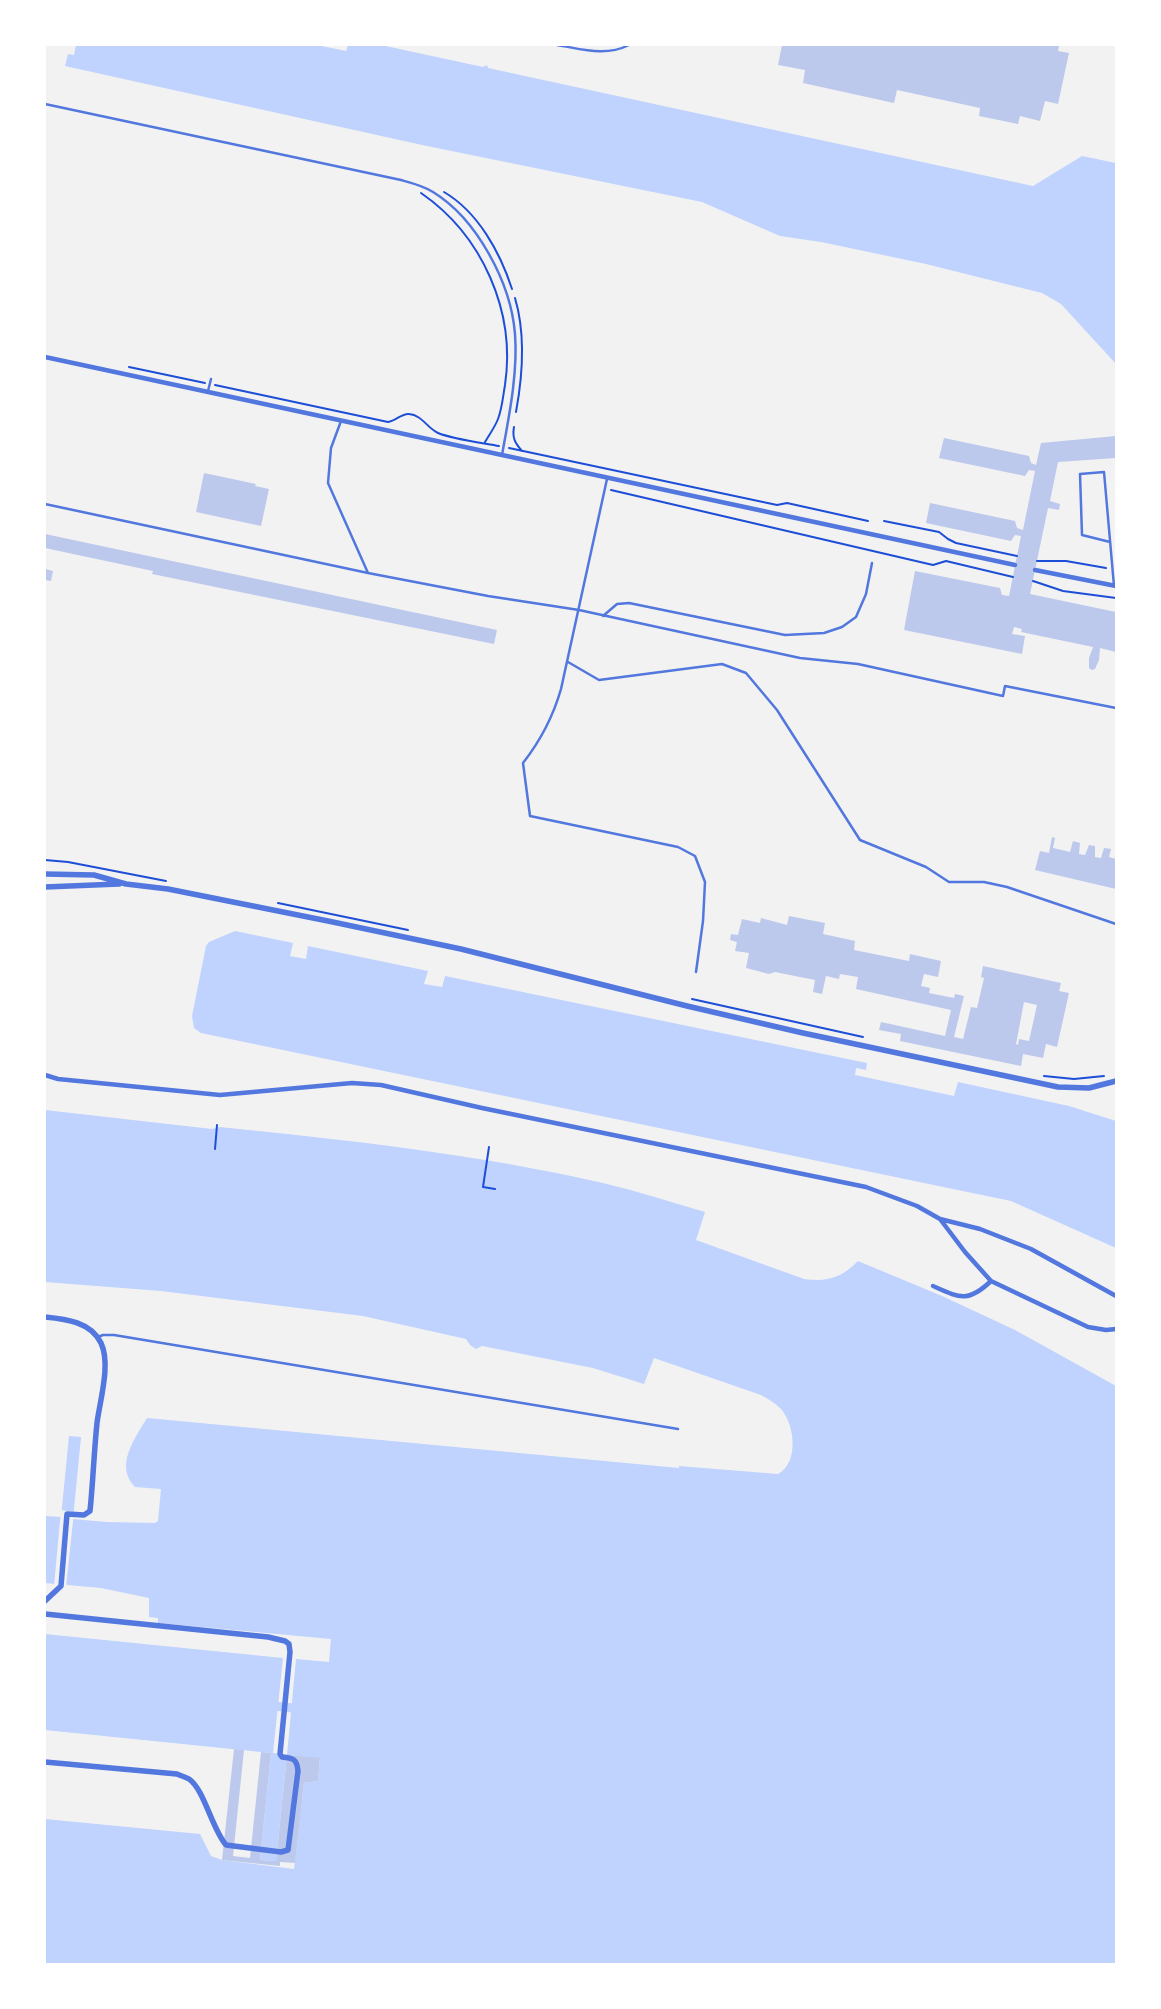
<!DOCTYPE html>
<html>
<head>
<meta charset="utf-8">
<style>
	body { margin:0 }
	#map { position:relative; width:1161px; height:2009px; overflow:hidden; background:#f2f2f2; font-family:"Noto Sans",sans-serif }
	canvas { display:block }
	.frame { position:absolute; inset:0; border:46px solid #fff; pointer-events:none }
</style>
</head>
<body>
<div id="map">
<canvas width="1161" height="2009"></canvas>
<div class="frame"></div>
</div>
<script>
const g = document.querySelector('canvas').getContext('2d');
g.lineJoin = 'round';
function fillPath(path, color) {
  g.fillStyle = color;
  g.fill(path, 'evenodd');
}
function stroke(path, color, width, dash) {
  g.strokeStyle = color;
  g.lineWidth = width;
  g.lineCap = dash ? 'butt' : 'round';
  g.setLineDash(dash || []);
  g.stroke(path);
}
fillPath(new Path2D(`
	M76 45H317L346 51 348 45H381L483 67 487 65 488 68 1033 186 1082 156 1116 163V364L1061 304 1042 293 926 264 821 242 780 236 702 202 422 145 65 66 68 54 74 55Z
	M235 931 293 943 290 956 306 959 308 946 428 971 424 984 442 987 445 976 867 1063 866 1070 856 1068 855 1075 954 1096 958 1082 1069 1106 1116 1121V1248L1011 1201 201 1033 194 1028 192 1016 206 946 209 942Z
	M45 1110 212 1129 220 1127C348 1140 476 1154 603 1183 637 1191 671 1202 705 1212L696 1240 804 1279C828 1282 841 1278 858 1261L942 1296 1015 1330 1116 1386V1964H45V1819L200 1834 211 1856 222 1860 294 1869 304 1783 318 1781 320 1759 287 1755 276 1861 260 1860 271 1753 45 1730V1634L283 1658 273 1753 287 1755 296 1659 329 1662 331 1639 158 1623V1618L149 1617V1598L101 1588 45 1583V1516L61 1517 69 1436 81 1437 73 1519 107 1522 155 1523 158 1521 161 1489 135 1487C114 1466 135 1438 147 1418L679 1468V1466L778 1474C799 1463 795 1425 781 1409 775 1403 768 1399 761 1395L654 1358 644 1384 593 1368 482 1346 476 1349 470 1345 466 1339 363 1316 161 1291 45 1282Z`), '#bfd3fe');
fillPath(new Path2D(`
	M61 1510 74 1512 66 1587 54 1586Z`), '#f2f2f2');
stroke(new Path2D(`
	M266 1705 301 1709`), '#bfd3fe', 9);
fillPath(new Path2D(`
	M782 45H1057L1059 46 1058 51 1069 53 1058 104 1045 101 1040 121 1020 116 1018 124 979 116 980 108 897 90 894 103 803 83 805 70 778 65Z
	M1116 436V458L1058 462 1050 501 1060 504 1059 510 1048 508 1030 594 1116 612V652L1100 648 1099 660 1095 669 1092 670 1089 668V658L1093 647 1021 632 1022 629 1014 627 1012 634 1025 636 1022 654 904 630 915 571 1000 588 1002 595 1009 596 1021 536 1015 535 1011 541 926 523 930 503 1015 521 1017 528 1023 530 1035 471 1029 470 1025 476 939 458 944 438 1029 456 1031 463 1036 465 1041 443Z
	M204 473 256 484 255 486 269 489 261 526 196 512Z
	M45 534 497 630 494 644 152 574 153 571 45 548Z
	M45 569 53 571 51 581 45 580Z
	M1052 837 1055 838 1053 848 1070 852 1073 841 1080 843 1079 854 1085 855 1089 845 1095 846V857L1101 858 1104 848 1111 849 1109 857 1116 859V889L1035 870 1040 851 1049 853Z
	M789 916 825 923 823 934 855 941 854 950 909 961 910 954 941 961 938 977 924 974 921 986 930 988 929 993 954 998 955 994 964 996 954 1037 963 1039 971 1007 977 1008 984 978 981 977 983 966 1061 983 1059 991 1069 993 1057 1047 1046 1044 1043 1058 1023 1054 1021 1066 900 1041 901 1034 879 1030 881 1022 945 1036 951 1010 856 989 858 977 840 974 839 979 826 976 822 994 813 992 815 980 775 972 769 974 746 968 749 953 735 951 737 942 730 940 731 934 738 935 742 919 760 923 761 918 787 925ZM1024 1002 1037 1005 1029 1041 1019 1039 1018 1045 1016 1044Z
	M234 1749 244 1750 233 1856 250 1858 261 1752 271 1753 260 1860 276 1861 287 1755 320 1758 318 1781 304 1783 295 1863 280 1862V1866L222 1860Z`), '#bdc9ec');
stroke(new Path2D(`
	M444 192C478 212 500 252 512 289
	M421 193C482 235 516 311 505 385 503 396 502 409 498 419 495 427 489 435 485 442
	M515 298C526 335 523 374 516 412
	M129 367 205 383
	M215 385 388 422C396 421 402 413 409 414 422 415 427 428 438 433 452 439 483 443 499 446
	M514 427C512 438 515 443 522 451
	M509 448 777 505 787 503 868 521
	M611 490 933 565 946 561 1013 577
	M884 521 939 532 948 539 956 543 1017 556
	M1037 561H1066L1106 568
	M1033 581 1063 591 1116 598
	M45 860 68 862 166 881
	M278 903 408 930
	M692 999 863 1037
	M1044 1076 1074 1079 1104 1076
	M489 1147 483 1187 495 1189
	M215 1149 217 1125`), '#1d4ed8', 2);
stroke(new Path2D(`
	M557 45C582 49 605 57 629 45
	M45 104 401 180C412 183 424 186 433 192 477 219 511 283 515 334 518 373 509 416 502 455
	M208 391 211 379
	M341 421 331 448 328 483 368 573
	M607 479 561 689C553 717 541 740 523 763L530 816 678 847 695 856 705 882 703 921 696 972
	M45 504 368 573 488 596 579 610 800 658 858 664 1003 696 1005 686 1116 708
	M1110 542 1082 535 1080 474 1104 472 1114 586
	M603 616 617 604 629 603 785 635 824 633 842 627 856 617 866 594 872 563
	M568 662 599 680 722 664 746 673 777 710 860 840 926 867 949 882H984L1007 887 1116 924
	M98 1337 103 1335H114L678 1429`), '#5277de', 2.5);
stroke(new Path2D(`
	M45 357 1015 565
	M1035 570 1116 586
	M45 1075 58 1079 220 1095 352 1083 381 1085 482 1108 866 1187 917 1206 940 1219 980 1229 1031 1249 1116 1296
	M940 1219 965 1252 991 1281 1088 1327 1106 1330 1116 1329
	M933 1286C960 1298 968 1303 991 1281`), '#5277de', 4.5);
stroke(new Path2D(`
	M45 874 94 875 126 884 168 889 328 921 461 949 687 1006 803 1033 1058 1087 1089 1088 1116 1081
	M45 887 119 884
	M45 1317C66 1319 91 1322 101 1343 111 1364 100 1400 97 1423 94 1452 93 1482 90 1511L84 1515 67 1514 61 1586 45 1601
	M45 1614 268 1637 285 1641 289 1644 290 1652 280 1754 282 1757C293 1758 297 1759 298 1771L288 1850 281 1852 226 1845C212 1829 204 1789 189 1779 186 1777 181 1776 177 1774L45 1762`), '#5277de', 5.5);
</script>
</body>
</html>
